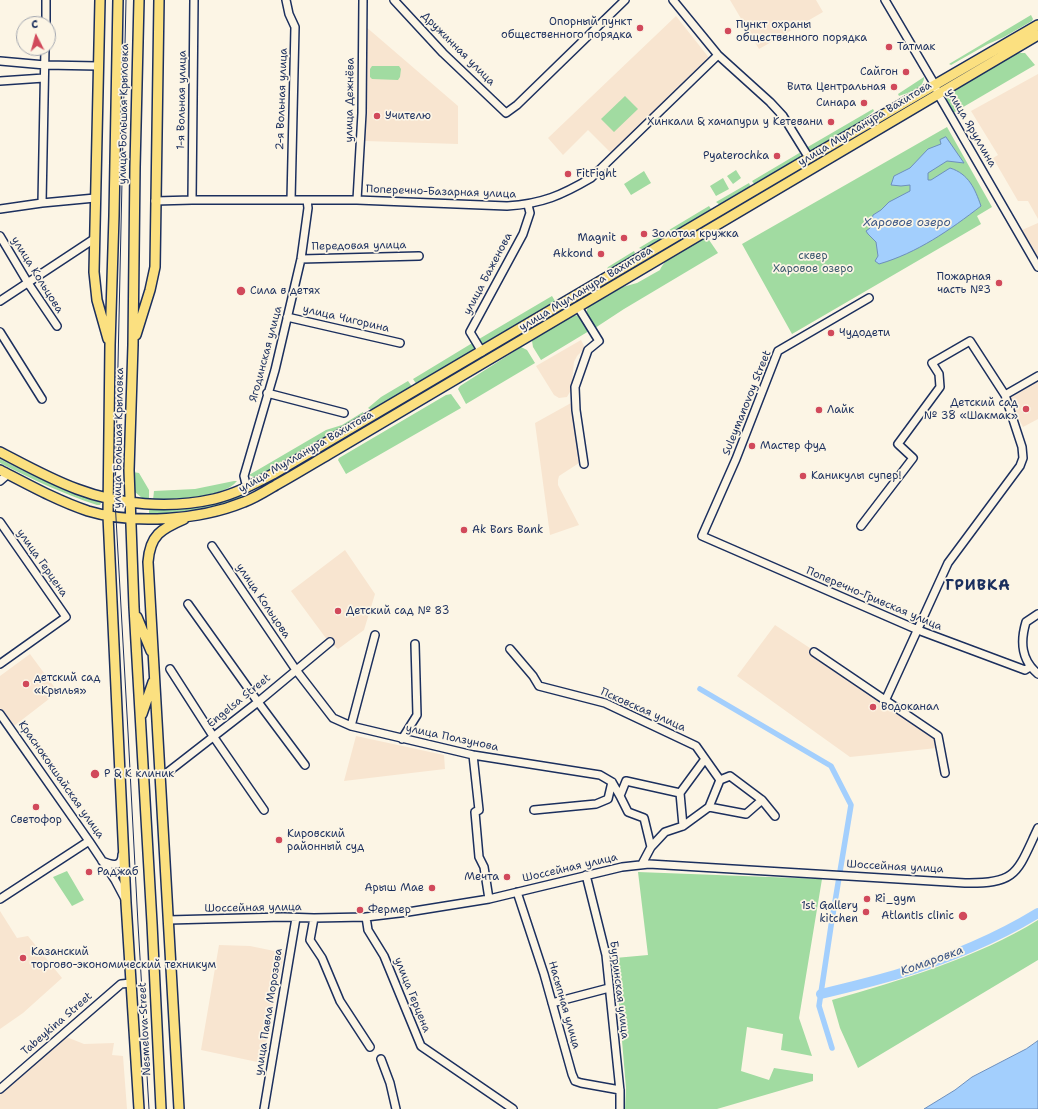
<!DOCTYPE html>
<html>
<head>
<meta charset="utf-8">
<style>
	body { margin:0 }
	#map { position:relative; width:1038px; height:1109px; overflow:hidden; background:#fcf5e5; font-family:"Shantell Sans",sans-serif }
	canvas { display:block }
	.north { position:absolute; left:16px; top:16px; width:40px; height:40px; box-sizing:border-box; background:#fcf5e5; border:1px solid #a2a6af; border-radius:50%; rotate:354deg; font-size:11px; font-weight:700; line-height:16px; text-align:center; color:#1b2f5e }
	.north::after { content:''; display:block; margin:auto; width:14px; height:18px; background:#d1495b; clip-path:polygon(50% 0,100% 100%,50% 72%,0 100%) }
</style>
</head>
<body>
<div id="map">
<canvas width="1038" height="1109"></canvas>
<div class="north">С</div>
</div>
<script>
const g = document.querySelector('canvas').getContext('2d');
g.lineJoin = 'round';
function fillPath(path, color) {
  g.fillStyle = color;
  g.fill(path, 'evenodd');
}
function stroke(path, color, width, dash) {
  g.strokeStyle = color;
  g.lineWidth = width;
  g.lineCap = dash ? 'butt' : 'round';
  g.setLineDash(dash || []);
  g.stroke(path);
}
function label(font, color, halo, rows, align = 'center') {
  g.font = font + ' "Shantell Sans",sans-serif';
  g.lineWidth = 3.5;
  g.setLineDash([]);
  g.textBaseline = 'middle';
  g.strokeStyle = halo;
  g.fillStyle = color;
  for (const [text, x, y, turn = 0] of rows) {
    g.save();
    g.translate(x, y);
    g.rotate((+turn || 0) * Math.PI / 180);
    g.textAlign = isNaN(turn) ? turn : align;
    if (halo) g.strokeText(text, 0, 0);
    g.fillText(text, 0, 0);
    g.restore();
  }
}
fillPath(new Path2D(`
	M730 0H816L823 12 759 49Z
	M676 16 710 59 612 154 588 130 563 155 548 138Z
	M365 26 458 106V144L365 141Z
	M1038 74V219L1028 201H1018L993 158 998 155 971 111Z
	M1038 223V257L1022 230Z
	M581 340 585 348 577 356 574 362 571 390 567 397 559 398 554 395 536 366Z
	M1038 381V419L1023 427 1008 399Z
	M571 403 579 463 559 476 558 480V485L579 525 550 535 535 423Z
	M345 550 375 594 364 630 338 649 328 641 291 591Z
	M775 625 931 728 936 736 937 748 850 757 737 676Z
	M30 654 58 692 14 726 0 708V676Z
	M356 736 444 755 445 769 344 781Z
	M0 911 17 938 28 936 62 978 23 1013 0 1029Z
	M219 945 250 946 284 953 262 1063 201 1050Z
	M64 1036 84 1044 114 1043 112 1055 123 1056 127 1109H0V1093Z`), '#f8e5d0');
fillPath(new Path2D(`
	M1031 15 1033 19 1032 21 1004 37 988 44 951 65 949 64Z
	M1017 53H1025L1035 65 953 113C948 104 944 102 950 92Z
	M372 66H399L401 69 400 77 398 80 372 79 370 77V69Z
	M924 77C924 89 910 92 899 96L898 94Z
	M625 96 638 109 614 132 601 119Z
	M873 109 874 111 860 122 816 149 812 151 806 148Z
	M947 127 992 207 977 216 981 224 792 334 742 244Z
	M801 152 800 157 798 160 755 185 752 181Z
	M736 170 741 178 733 184 727 176Z
	M644 171 651 183 631 195 624 184Z
	M723 178 729 189 716 196 710 186Z
	M749 183 751 187 720 205 716 202Z
	M709 206 711 209 710 211 645 250 639 248Z
	M707 237 718 253 624 309 595 328C591 322 584 314 588 307L619 288 637 283 660 270C665 256 692 245 704 238Z
	M634 251 635 253 633 257 607 272 606 271 608 267Z
	M552 296 555 301 543 311 483 345 479 339Z
	M579 315 582 318 589 331 541 360 533 347 532 341 533 339 573 316Z
	M474 342 476 349 474 351 417 385 413 379Z
	M521 347 527 350 535 363 466 404 458 389 460 386Z
	M408 381 413 388 373 411 368 408 381 397Z
	M451 394 461 408 346 474 338 460 339 458 446 395Z
	M363 412 364 416 286 463 256 478 249 475 326 430 342 425Z
	M0 459C32 475 63 491 98 501L101 503 100 505H97C63 494 32 479 0 463Z
	M133 472 139 473 149 490V499L142 498 135 492Z
	M234 481H237C224 498 174 499 153 500L154 491 195 489Z
	M246 494C234 505 165 516 149 513V510C182 508 215 507 246 494Z
	M67 871 84 900 72 906 53 877Z
	M638 872 822 879 799 1018 812 1056 781 1050 783 1034 747 1027 741 1071 769 1080 774 1068 813 1074V1081L717 1109H625L626 1088 615 958 648 955Z
	M1038 920V960L858 1068 840 1028 832 1000C901 980 977 958 1038 920Z`), '#a1dba1');
const water = new Path2D(`
	M946 137 964 163 947 161 928 173V180H931L950 168C969 174 975 189 981 206 950 230 917 253 879 264L875 261 878 256 876 242 868 234 866 231 870 228 873 215 881 210 889 202 910 191V185L901 186 891 185 894 176 910 168 928 149 941 144 940 140Z
	M1038 1041V1109H924L955 1090 972 1077 1026 1049Z`);
fillPath(water, '#a3cffd');
stroke(water, '#6d8fbd', 1);
stroke(new Path2D(`
	M700 689 831 766 851 805 831 926 819 1006 832 1048`), '#a3cffd', 5.5);
stroke(new Path2D(`
	M821 994C846 988 871 982 895 975 944 960 994 940 1038 913`), '#a3cffd', 10);
const minor = new Path2D(`
	M286 0 289 14 295 27 291 200
	M394 0 443 53 506 113 517 105 625 0
	M673 0 718 55 770 102 783 116 809 158
	M885 0 935 85 938 94 1038 267
	M46 24V0
	M0 61 45 65 98 66
	M0 81 44 78
	M192 200 194 0
	M357 200 362 113 363 0
	M155 201 192 200H357L507 206C542 204 562 195 591 178L718 55
	M42 203 45 48
	M0 209 42 203 95 198
	M0 236 28 283 57 326
	M301 259 419 256
	M869 298 778 351 736 459 702 536 918 630 1025 670 1030 667
	M0 301 94 239
	M578 307 599 341 588 350 575 387 576 410 584 464
	M287 317 400 343
	M0 332 42 399
	M482 352 470 332 523 234 530 213 528 205
	M267 393 344 413
	M1005 395 1038 376
	M0 481 8 474
	M247 488 244 476 275 370 301 259 308 208 307 200
	M0 522 66 617 0 664
	M861 526 913 458 898 444 940 387 939 374 932 363 970 341 1005 395 1022 447 1023 458 1020 466 948 563 885 701
	M212 546 296 670 333 718 351 726 473 755 600 775 612 782 620 796 626 781 680 793 683 826 665 832 651 847 642 864
	M188 604 258 702 305 765
	M1038 614 1026 622C1020 642 1021 660 1038 674
	M510 649 533 676 539 686 605 703 696 746 720 780 730 776 762 800 746 814 709 807 683 826
	M814 652 938 736 945 773
	M170 669 213 736 264 810
	M0 714 89 841 115 880 124 897
	M351 726 375 635
	M402 739 417 715 415 644
	M473 755 479 810 475 812 479 857 484 867 489 899
	M161 774 168 772 258 702 330 642
	M680 793 705 759
	M620 796 628 812 644 818 651 847
	M762 800 775 816
	M709 807 720 780
	M534 810 596 804 608 799 612 782
	M102 861C111 865 122 868 122 855
	M586 875 606 955 620 1091V1109
	M517 892 544 974 572 1074 575 1081 581 1083 620 1090
	M0 899 89 841
	M366 917 368 930 384 956 421 1046 513 1109
	M314 918 310 940 322 958 340 1001 370 1047
	M168 920 283 917 314 918 366 917 408 912 489 899 622 867 649 864 965 883C1018 884 1017 872 1038 828
	M552 1003 609 988
	M381 1059 390 1083 396 1109
	M0 1089 121 984 131 983
	M264 1109 296 918`);
const major = new Path2D(`
	M100 0 94 272 97 300 108 339
	M118 0 114 216 110 345 108 516 126 903 139 1109
	M139 0 135 167 133 345 129 470 134 607 152 923 161 1109
	M136 335 150 290 155 267 159 0
	M0 452C25 465 50 479 77 489 119 505 170 509 214 499 235 494 254 484 273 474L809 158 1038 25
	M0 470C29 485 58 501 88 511 134 525 200 520 244 502 255 498 266 491 276 485 294 475 312 464 329 454L1038 35
	M137 617 151 651
	M142 714 153 682
	M179 1109 148 562C150 535 161 529 184 519`);
stroke(minor, '#1b2f5e', 10);
stroke(major, '#1b2f5e', 12);
stroke(minor, '#fcf5e5', 7);
stroke(major, '#fbe080', 9);
stroke(new Path2D(`
	M126 0 115 500 128 732 138 924 149 1109`), '#1b2f5e', 1);
for (const [x, y, r, color] of [
	[640,28,4,"#d1495b"],
	[728,31,4,"#d1495b"],
	[889,47,4,"#d1495b"],
	[906,72,4,"#d1495b"],
	[894,87,4,"#d1495b"],
	[864,103,4,"#d1495b"],
	[377,116,4,"#d1495b"],
	[831,122,4,"#d1495b"],
	[777,156,4,"#d1495b"],
	[568,174,4,"#d1495b"],
	[644,234,4,"#d1495b"],
	[624,238,4,"#d1495b"],
	[601,254,4,"#d1495b"],
	[999,283,4,"#d1495b"],
	[241,291,5,"#d1495b"],
	[831,333,4,"#d1495b"],
	[1026,409,4,"#d1495b"],
	[819,410,4,"#d1495b"],
	[752,446,4,"#d1495b"],
	[803,476,4,"#d1495b"],
	[464,530,4,"#d1495b"],
	[338,611,4,"#d1495b"],
	[26,684,4,"#d1495b"],
	[873,707,4,"#d1495b"],
	[95,774,5,"#d1495b"],
	[36,807,4,"#d1495b"],
	[279,840,4,"#d1495b"],
	[89,872,4,"#d1495b"],
	[507,877,4,"#d1495b"],
	[432,888,4,"#d1495b"],
	[867,899,4,"#d1495b"],
	[360,910,4,"#d1495b"],
	[866,912,4,"#d1495b"],
	[963,916,5,"#d1495b"],
	[23,958,4,"#d1495b"]
]) {
  const dot = new Path2D();
  dot.arc(x, y, r, 0, 2 * Math.PI);
  g.fillStyle = color;
  g.fill(dot);
  stroke(dot, '#fcf5e5', 1.5);
}
label('11px', '#1b2f5e', '#fcf5e5', [
	["Опорный пункт",632,22,"right"],
	["общественного порядка",632,35,"right"],
	["Пункт охраны",736,25],
	["общественного порядка",736,38],
	["Татмак",897,47],
	["Сайгон",898,72,"right"],
	["Вита Центральная",886,87,"right"],
	["Синара",856,103,"right"],
	["Учителю",385,116],
	["Хинкали & хачапури у Кетевани",823,122,"right"],
	["Pyaterochka",769,156,"right"],
	["FitFight",576,174],
	["Золотая кружка",652,234],
	["Magnit",616,238,"right"],
	["Akkond",593,254,"right"],
	["Пожарная",991,277,"right"],
	["часть №3",991,290,"right"],
	["Сила в детях",250,291],
	["Чудодети",839,333],
	["Детский сад",1018,403,"right"],
	["№ 38 «Шакмак»",1018,416,"right"],
	["Лайк",827,410],
	["Мастер фуд",760,446],
	["Каникулы супер!",811,476],
	["Ak Bars Bank",472,530],
	["Детский сад № 83",346,611],
	["детский сад",34,678],
	["«Крылья»",34,691],
	["Водоканал",881,707],
	["Р & К клиник",104,774],
	["Светофор",36,820,"center"],
	["Кировский",287,834],
	["районный суд",287,847],
	["Раджаб",97,872],
	["Мечта",499,877,"right"],
	["Арыш Мае",424,888,"right"],
	["Ri_gym",875,899],
	["1st Gallery",858,906,"right"],
	["kitchen",858,919,"right"],
	["Фермер",368,910],
	["Atlantis clinic",954,916,"right"],
	["Казанский",31,952],
	["торгово-экономический техникум",31,965]
], 'left');
label('11px', '#1b2f5e', '#fcf5e5', [
	["Дружинная улица",458,49,45],
	["2-я Вольная улица",282,99,-88],
	["1-я Вольная улица",182,100,-89],
	["улица Дежнёва",350,100,-89],
	["улица Большая Крыловка",124,114,-89],
	["улица Мулланура Вахитова",865,124,-31],
	["улица Яруллина",971,128,60],
	["Поперечно-Базарная улица",441,192,2],
	["Передовая улица",359,246,-1],
	["улица Баженова",488,274,-62],
	["улица Кольцова",37,275,58],
	["улица Мулланура Вахитова",586,289,-31],
	["улица Чигорина",346,319,13],
	["Ягодинская улица",266,354,-75],
	["Suleymanovoy Street",747,403,-68],
	["улица Большая Крыловка",119,438,-89],
	["улица Мулланура Вахитова",306,452,-30],
	["улица Герцена",42,563,55],
	["Поперечно-Гривская улица",874,599,23],
	["улица Кольцова",263,601,56],
	["Engelsa Street",239,701,-39],
	["Псковская улица",643,710,24],
	["улица Ползунова",452,738,12],
	["Краснококшайская улица",61,780,55],
	["Шоссейная улица",895,867,3],
	["Шоссейная улица",570,868,-13],
	["Шоссейная улица",253,908,-1],
	["Бугринская улица",619,990,83],
	["улица Герцена",412,995,68],
	["Насыпная улица",564,1005,74],
	["улица Павла Морозова",269,1012,-81],
	["Tabeykina Street",57,1024,-41],
	["Nesmelova Street",145,1029,-93]
]);
label('11px', '#3c5a6f', '#fcf5e5', [
	["сквер",813,256],
	["Харовое озеро",813,269]
]);
label('italic 12px', '#3d5786', '#fcf5e5', [
	["Харовое озеро",907,223],
	["Комаровка",932,961,-20]
]);
g.letterSpacing = '1px';
label('bold 15px', '#1b2f5e', '#fcf5e5', [
	["ГРИВКА",978,586]
]);
g.letterSpacing = '0px';
</script>
</body>
</html>
